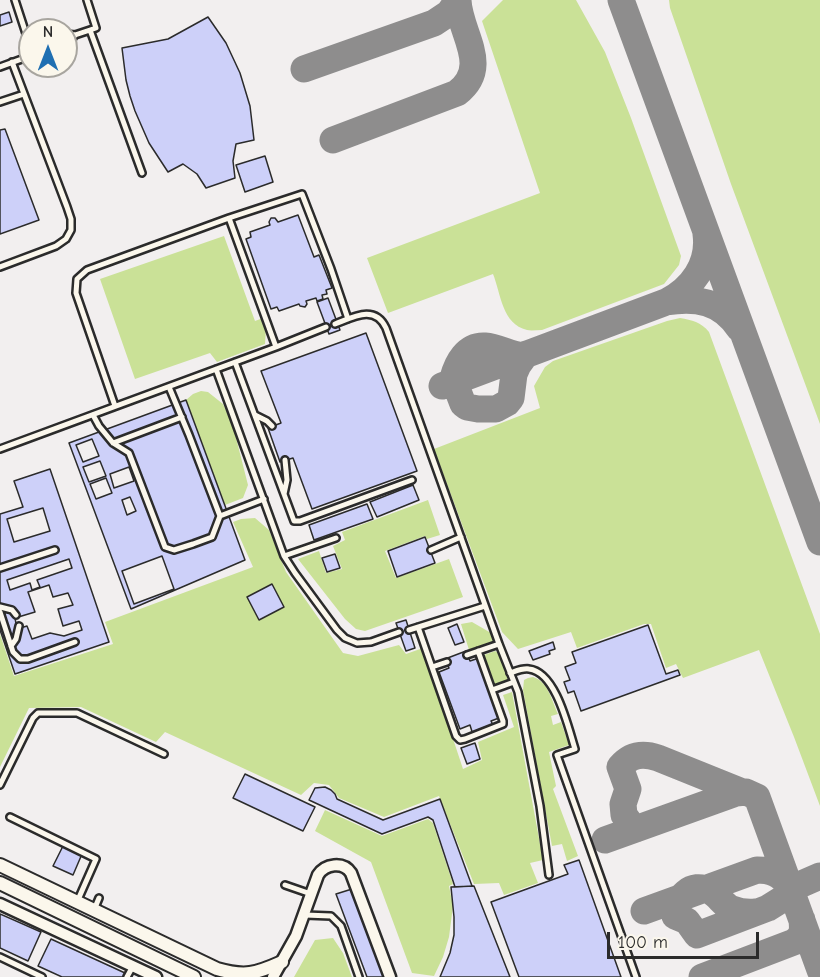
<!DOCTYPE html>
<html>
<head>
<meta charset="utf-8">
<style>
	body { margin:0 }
	#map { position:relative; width:820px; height:977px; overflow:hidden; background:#f2efef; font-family:"Comic Neue",sans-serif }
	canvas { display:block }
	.north { position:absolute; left:18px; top:18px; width:60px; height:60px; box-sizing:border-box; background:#fbf7ec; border:2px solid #a8a59f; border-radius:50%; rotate:0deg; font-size:16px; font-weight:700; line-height:24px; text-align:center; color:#2b2b2b }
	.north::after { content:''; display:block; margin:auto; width:21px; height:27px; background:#1f6fb2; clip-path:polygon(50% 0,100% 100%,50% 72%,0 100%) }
	.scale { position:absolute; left:607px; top:932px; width:152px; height:27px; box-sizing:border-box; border:3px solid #2b2b2b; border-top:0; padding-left:8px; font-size:18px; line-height:21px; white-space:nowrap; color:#2b2b2b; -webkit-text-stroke:4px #fbf7ec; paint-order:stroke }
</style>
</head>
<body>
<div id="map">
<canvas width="820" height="977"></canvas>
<div class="north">N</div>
<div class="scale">100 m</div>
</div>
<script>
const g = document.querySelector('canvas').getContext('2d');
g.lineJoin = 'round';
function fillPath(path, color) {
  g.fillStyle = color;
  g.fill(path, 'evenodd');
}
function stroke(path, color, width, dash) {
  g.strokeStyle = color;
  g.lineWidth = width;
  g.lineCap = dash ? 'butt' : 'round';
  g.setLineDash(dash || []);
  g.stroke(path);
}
fillPath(new Path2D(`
	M503 0H576L605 52 631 118 681 256 679 265 664 284 542 330C537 330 531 331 527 330 502 324 501 294 493 274L388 313 367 258 540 193 482 21Z
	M669 0H820V424L731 184 670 8Z
	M224 236 255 321 263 318 266 328 265 344 217 362 210 353 135 379 100 279Z
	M680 318C692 320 701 322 709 332L820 634V806L794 737 759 650 683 678 676 664 666 668 651 624H644L577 648 571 632 518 649 502 632 434 449 540 408 534 386 545 367 553 361 667 321Z
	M201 391 208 392 223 404 233 426 248 485 243 498 225 505 186 400 193 394Z
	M428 500 440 535 427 539 425 536 385 551 396 578 449 559 463 597 365 631 356 629 345 619 298 559 319 551 326 573 342 569 333 546 345 540 342 532Z
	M255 518 269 530 286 572 343 653 358 656 399 645 406 654 423 648 463 769 482 760 478 742 514 727 503 695 512 692 543 860 530 863 538 883 504 895 499 883 474 884 439 796 384 817 339 798 329 785 314 783 301 795 165 732 156 742 81 707 29 708 0 767V634L14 676 113 644 105 622 253 567 233 522 241 519Z
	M472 622 491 633 494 642 469 650 461 624Z
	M495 651 499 653 508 680 495 685 484 655Z
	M533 677C548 681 552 701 558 714L551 716 553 725 561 722 569 745 549 752 556 786 553 789 578 856 567 861 562 844 552 846 523 690 524 680 528 678Z
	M325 810 382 836 428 819 433 823 453 884 449 886 453 906 449 937 443 957 434 976 412 973 371 862 315 831Z
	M333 938 343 953 352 977H294L315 940Z`), '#cae197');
stroke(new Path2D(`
	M621 0 820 542
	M304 69 434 23 449 13 458 0
	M333 140 457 93C492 66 459 33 458 0
	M666 302C696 297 721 301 739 328
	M523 356C509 354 498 347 485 346 466 345 457 363 453 378L463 404 467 407 478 409H496L507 403 511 398 514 374 518 365 526 354
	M442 386 666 302C692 289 710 264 706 234
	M636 829 632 826 624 815 623 804 628 789 620 767C631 754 643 753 658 758L740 791
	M605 840 736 793 746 792 757 797 820 970
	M644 911 757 870C771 870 781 874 789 886L788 892
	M756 912C748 913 740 912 732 909 723 905 719 896 710 891 691 880 676 898 675 916L687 921 697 935 768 908 784 898 797 886 820 876
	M702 977 794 942C803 936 803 930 802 920`), '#8e8d8d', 27);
const building = new Path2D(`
	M9 12 12 22 0 26V15Z
	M208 17 226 43 240 73 250 106 254 140 236 144 233 161 235 178 206 188 197 174 183 164 168 172 149 143 135 111 130 96 126 80 122 48 168 39Z
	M5 129 39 220 0 234V130Z
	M265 156 273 182 245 192 236 165Z
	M298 215 314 257 319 255 332 288 326 290 327 294 322 295 323 299 317 301 316 298 306 301 307 304 305 307 300 306 299 304 279 311 277 307 271 309 246 239 251 237 250 232 270 225 269 222 271 218H275L278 222Z
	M328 298 340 330 329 334 317 302Z
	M366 333 417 471 312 509 293 458 280 462 268 428 281 423 261 371Z
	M186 400 245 560 131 609 69 443Z
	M92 439 99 456 83 462 76 445Z
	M100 461 106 476 89 482 83 467Z
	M129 467 134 481 114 488 110 474Z
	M50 469 109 642 15 674 0 630V514L23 507 14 481Z
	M106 478 112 493 96 499 90 484Z
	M413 485 419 500 377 517 370 502Z
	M130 497 136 511 127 515 122 500Z
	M367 504 373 519 314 540 309 525Z
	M43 508 50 531 14 542 7 519Z
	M425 537 435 563 397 577 388 551Z
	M335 554 340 568 327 572 322 558Z
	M162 556 174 589 134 604 122 571Z
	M69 559 72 568 37 580 40 587 32 590 30 583 10 590 7 580Z
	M272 584 284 607 259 620 247 597Z
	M49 585 53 597 68 593 73 605 58 609 63 626 79 621 82 630 64 636 50 633 32 639 27 626 17 629 15 618 35 612 28 592Z
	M406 620 415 648 406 651 396 623Z
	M457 624 464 642 455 645 448 628Z
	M648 625 666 674 678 670 680 675 581 711 574 691 568 693 564 682 570 680 565 667 576 663 572 652Z
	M553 642 555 649 549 651 550 654 533 660 529 651Z
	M466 651 470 661 479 658 499 718 491 721 494 727 473 735 470 725 460 729 439 672 449 668 445 659Z
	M475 743 480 759 467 764 461 748Z
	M245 774 315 807 303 831 233 798Z
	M325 787 331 790 335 794 337 799 383 820 440 799 472 886 455 887 433 820 428 817 382 834 309 800 315 788Z
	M63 846 82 854 73 875 53 866Z
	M579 860 621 977H519L491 902 568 874 564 865Z
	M474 886 510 977H440L450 953 454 935V917L451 887Z
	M352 889 385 977H367L336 894Z
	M0 914 41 932 28 961 0 948Z
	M51 939 125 973 123 977H62L38 966Z`);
fillPath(building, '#cdd0f9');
stroke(building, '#2b2b2b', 1.5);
const service = new Path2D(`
	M15 0 30 46
	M90 30 142 173
	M66 34 75 35 96 28 87 0
	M66 48 75 35
	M0 67 30 56
	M0 102 24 94
	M229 218 276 347
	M0 267 56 246 66 239 71 230V219L67 207 12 62
	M335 324C353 317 375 304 386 328L499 644 518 692 540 806 549 875
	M235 362 294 521H300L412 480
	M216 369 284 556 295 573 337 630 345 638 357 643 371 642 399 632
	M115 406 76 293 77 279 87 270 229 218 302 194 331 269 348 319
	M93 415 99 426 113 443 129 453 165 547 174 550 193 544 212 537 220 516 189 435 169 387
	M255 415 267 421 272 426
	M113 443 182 417
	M0 449 276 347 326 327
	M284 494 287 480 285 460
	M220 516 264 499
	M431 550 461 537
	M284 556 336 538
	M0 568 55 550
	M0 607 12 610 16 615
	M0 612 13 652 20 659H28L75 642
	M418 627 456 736 460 740 465 739 503 724V721L478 651
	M409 630 485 606
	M11 646 16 639 19 626
	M467 655 499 644
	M432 667 447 662
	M510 673C516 671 523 668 529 669 556 672 568 727 575 749L557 755 636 977
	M492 690 514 682
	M0 785 33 718 38 713H77L164 754
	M10 817 96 859 77 902
	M285 885 311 894
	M94 910 99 898
	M305 915 331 916 341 926 359 977
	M0 957 42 977
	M127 977 133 966`);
const minor = new Path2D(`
	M0 904 156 977
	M273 977 296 936 318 875C325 864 343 861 351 873L390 977`);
const tertiary = new Path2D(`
	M0 865 217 969C245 977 255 974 282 962
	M0 883 194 977`);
stroke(service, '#2b2b2b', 10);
stroke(minor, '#2b2b2b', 15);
stroke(tertiary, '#2b2b2b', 16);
stroke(service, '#fbf7ec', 5);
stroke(minor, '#fbf7ec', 10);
stroke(tertiary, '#fbf7ec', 12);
</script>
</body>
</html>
